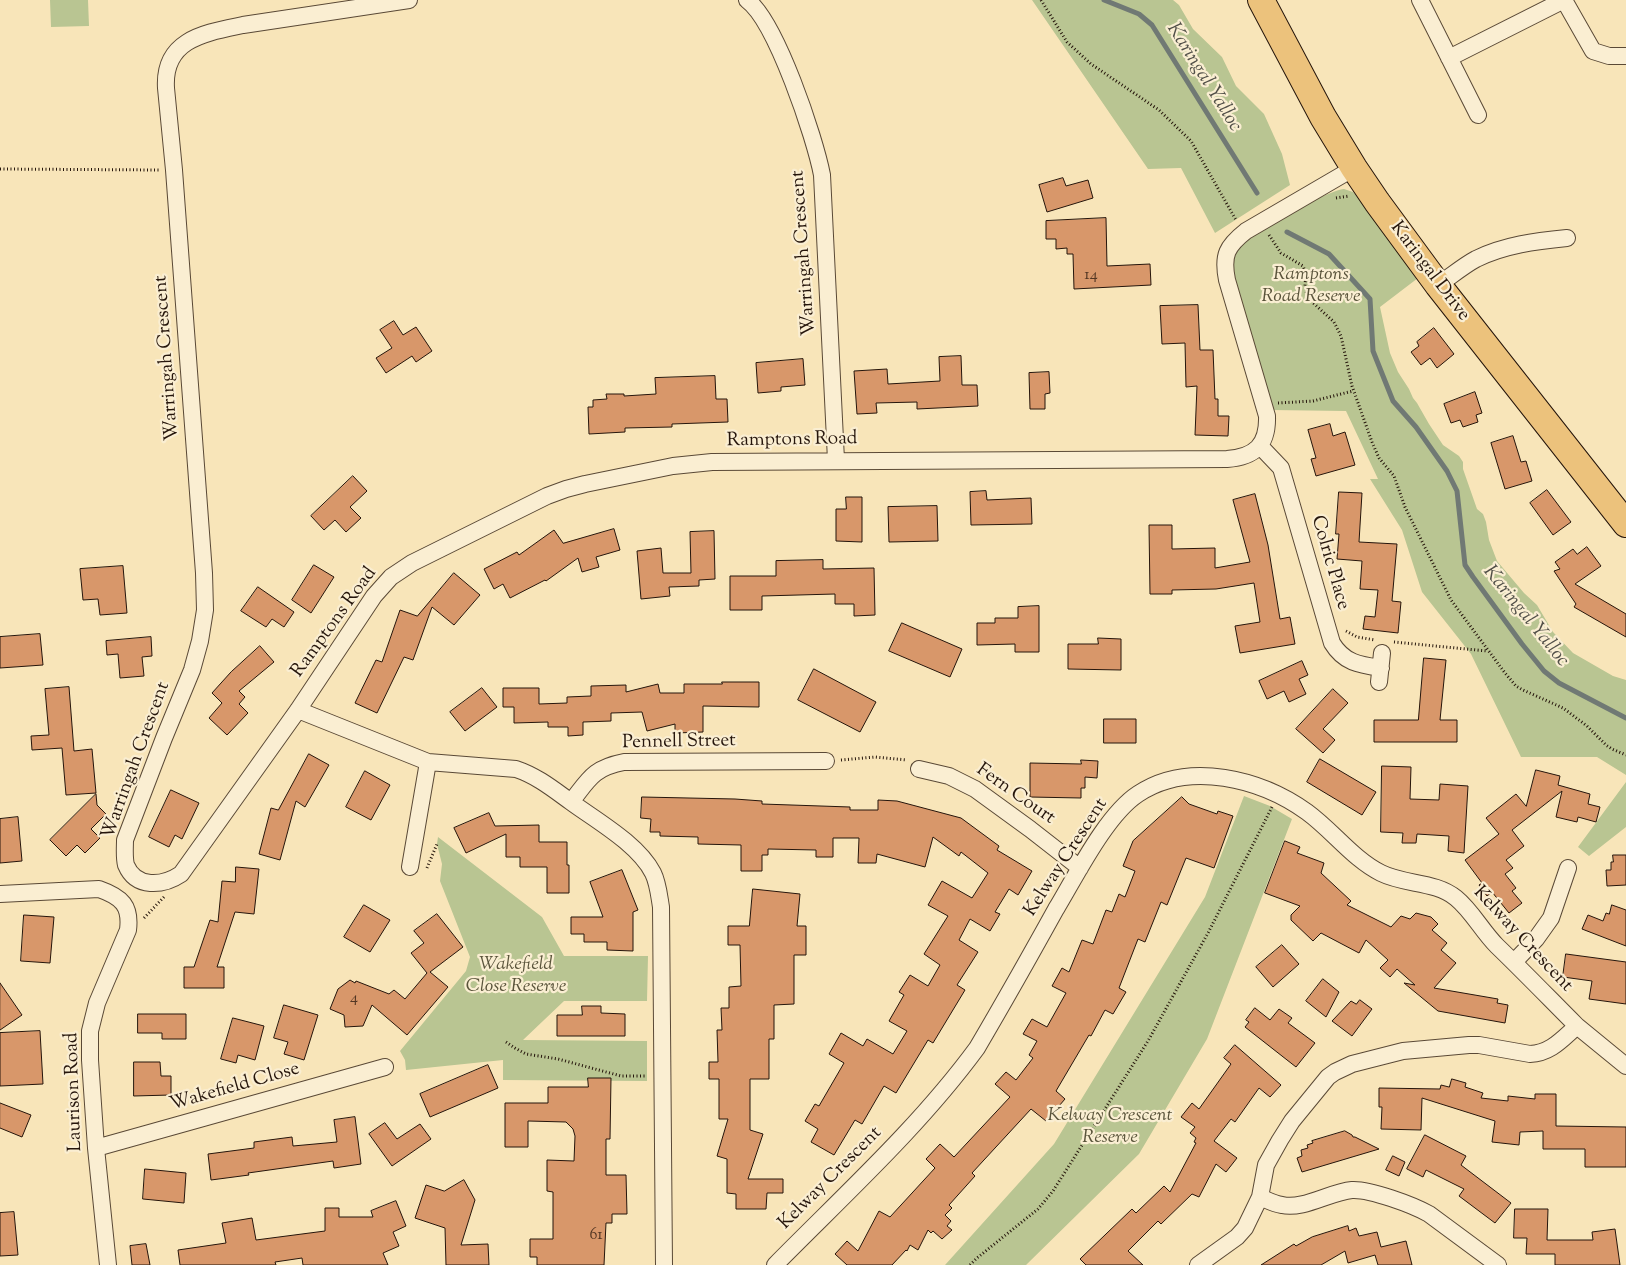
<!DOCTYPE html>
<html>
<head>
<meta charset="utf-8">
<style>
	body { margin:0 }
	canvas { display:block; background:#f8e5b9 }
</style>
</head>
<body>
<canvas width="1626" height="1265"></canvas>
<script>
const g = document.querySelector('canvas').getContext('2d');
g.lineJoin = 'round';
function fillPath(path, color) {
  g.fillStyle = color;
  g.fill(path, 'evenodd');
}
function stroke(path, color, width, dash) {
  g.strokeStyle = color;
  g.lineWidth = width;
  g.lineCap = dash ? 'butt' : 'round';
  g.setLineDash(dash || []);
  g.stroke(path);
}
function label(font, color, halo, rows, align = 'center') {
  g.font = font + ' "Sorts Mill Goudy",serif';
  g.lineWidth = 4.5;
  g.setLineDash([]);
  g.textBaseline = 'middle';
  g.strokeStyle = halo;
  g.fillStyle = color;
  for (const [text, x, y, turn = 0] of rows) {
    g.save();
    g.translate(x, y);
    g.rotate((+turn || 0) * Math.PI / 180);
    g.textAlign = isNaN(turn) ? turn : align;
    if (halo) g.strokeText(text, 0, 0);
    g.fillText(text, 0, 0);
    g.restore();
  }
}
fillPath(new Path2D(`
	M50 0H88L89 26 51 27Z
	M1032 0H1173L1179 5 1193 29 1222 57 1236 86 1264 114 1282 154 1290 185 1215 233 1181 168 1148 169Z
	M1344 189 1353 192 1357 196 1418 278 1380 307 1390 353 1398 372 1409 389 1413 398 1417 403 1429 424 1443 445 1459 456 1463 462V469L1477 509 1483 514 1486 522 1489 540 1497 561 1524 593 1537 605 1553 632 1573 653 1613 676 1626 680V775L1597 757H1521L1471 654 1422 592 1402 530 1370 479H1378L1346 411 1270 410 1232 274C1233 267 1232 256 1236 251 1245 235 1326 191 1344 189Z
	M1626 782V827L1589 856 1578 847Z
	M1244 796 1270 806 1292 819 1207 1039 1139 1154 1026 1265H945L1054 1144 1205 897Z
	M438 837 542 917 564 956H648L647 1001H564L523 1040 647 1041V1081L503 1080V1060L406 1070 405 1060 400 1051 466 971 470 957 440 881 442 864 437 844Z`), '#b9c592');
stroke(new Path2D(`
	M1104 0 1139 14 1152 25 1257 193
	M1287 232 1329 254 1370 299 1373 351 1393 401 1416 427 1447 471 1457 491 1465 565 1473 577 1522 644 1544 671 1559 683 1626 718`), '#707974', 5);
const building = new Path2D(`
	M1063 178 1066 186 1088 180 1093 198 1047 212 1039 185Z
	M1106 218 1107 266 1150 264 1151 285 1074 289 1073 254H1067V248L1056 249V239H1046V221Z
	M1198 305 1200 350H1213L1215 399H1218V416H1229L1228 436 1195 435 1197 386 1186 387 1185 343 1162 344 1160 306Z
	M394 321 403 335 416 327 432 351 416 362 412 356 386 373 376 358 392 348 380 330Z
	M1434 328 1454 354 1437 368 1430 358 1421 365 1411 352 1419 346 1417 342Z
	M961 356 962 385H977L978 406 917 409V402L876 403 877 413 857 414 854 371 887 369 888 384 940 381 939 357Z
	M803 359 805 385 781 387V391L758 393 756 363Z
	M1049 372 1050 393 1045 394V409H1030L1029 373Z
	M715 376 716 399H727L728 422 672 424V427L625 428V432L589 434 588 407H593V400L607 399 606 394H624V396L656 394 655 378Z
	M1475 392 1482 413 1476 415 1478 422 1463 427 1460 420 1451 423 1444 404Z
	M1330 424 1333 436 1345 432 1355 465 1316 476 1311 459 1316 458 1308 430Z
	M1513 436 1521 462 1526 461 1532 481 1505 489 1491 443Z
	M353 476 367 491 350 507 361 518 346 532 335 520 324 530 311 516Z
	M1547 490 1571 522 1553 535 1530 503Z
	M986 491 987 500 1031 498 1032 524 971 525 970 492Z
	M1339 492 1362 493 1359 542 1397 544 1392 601 1401 602 1398 633 1363 629 1365 616 1375 617 1378 590 1360 589 1362 561 1337 559 1339 534H1336Z
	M1255 494 1268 545 1280 619 1290 617 1295 644 1240 653 1235 626 1260 622 1254 583 1216 589 1172 590V594H1150L1149 525H1172V549L1215 548V568L1250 562 1233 500Z
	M846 497H862V542L836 541V509H846Z
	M937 506 938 541 889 542 888 507Z
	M614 529 620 550 596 557 599 567 582 572 578 558 546 581 545 580 510 598 503 584 494 589 484 569 517 552 519 555 554 530 563 543Z
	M714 531 715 579 699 580V586L669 587 670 596 641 599 637 551 661 548 663 573H691L690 532Z
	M1587 547 1601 566 1575 584 1626 614V637L1574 607 1576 604 1554 571 1560 569 1555 562 1573 549 1577 554Z
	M823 560V569L874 568 875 615 854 616V604H835V594L762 596V610H730V576H776V561Z
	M314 565 334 577 311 613 292 600Z
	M123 566 127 613 100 615 98 599 83 600 80 569Z
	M454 573 480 595 454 625 432 607 413 660 404 657 377 713 355 703 376 660 382 662 400 610 417 616Z
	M258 587 294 612 284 627 272 619 266 627 241 611Z
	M1039 606V652H1015V644L977 645V623H995V618H1018V607Z
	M902 623 962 649 950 677 889 651Z
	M40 634 43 665 0 668V637Z
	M151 637 152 656 142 657 144 676 120 678 118 654 107 655 106 641Z
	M1098 638 1121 639V670L1068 669V644H1098Z
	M260 646 274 662 239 691 245 697 239 704 248 713 227 735 209 718 222 703 212 693 231 672Z
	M1424 658 1446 660 1440 720H1457V742H1374V720H1418Z
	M1302 661 1308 675 1299 679 1306 694 1289 702 1284 691 1267 699 1259 681Z
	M814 669 876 702 860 732 798 700Z
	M722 682H759V707L703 706V732L675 733V724L647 731 642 712 611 713V721L583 722V735L568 736V727H548V722L514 723V707H503V688H539V704L567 703V697L591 696V686L626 685V692L658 684 660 693H684V684H722Z
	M69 687 74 751 92 749 96 793 66 795 62 748 32 750 31 736 49 735 45 689Z
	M482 688 497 707 465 731 450 712Z
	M1333 689 1348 703 1323 729 1335 740 1323 753 1296 729Z
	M1104 719H1136V743H1104Z
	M309 754 329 765 305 807 296 801 280 860 259 854 271 808 278 810Z
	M1320 759 1376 792 1362 815 1307 782Z
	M1081 760 1098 761 1097 778 1085 777V788H1081V798L1030 797V763L1081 764Z
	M1382 766 1411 767 1410 799 1439 800 1440 784 1468 786 1464 853 1448 851 1449 836 1417 834 1416 843H1402L1403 833 1381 832Z
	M1536 770 1560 776 1558 785 1590 794 1588 804 1600 807 1596 822 1578 817 1577 822 1556 817 1562 791 1512 830 1524 846 1506 860 1513 868 1505 874 1516 888 1512 891 1522 903 1509 913 1492 892 1487 896 1479 885 1482 883 1465 860 1499 834 1486 818 1516 794 1526 806Z
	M365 771 390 785 371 820 346 807Z
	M171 790 199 803 182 839 175 835 169 847 149 837Z
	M96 794 97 805 106 814 91 829 100 838 85 853 77 845 66 856 50 840Z
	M642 797 735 799 762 801V804L850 807V810H878V800L897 801 961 818 999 846 997 850 1032 871 1018 895 1009 889 995 912 1000 914 990 931 970 919 959 940 978 952 957 985 965 990 933 1043 928 1040 896 1093 884 1086 862 1124 855 1120 834 1155 811 1142 818 1129 805 1121 815 1104 819 1106 844 1063 829 1054 841 1033 863 1046 867 1039 893 1054 907 1031 889 1021 904 995 899 992 910 975 928 986 940 965 924 954 948 916 928 905 942 881 972 898 988 873 961 852 959 856 933 837 925 867 877 854 876 863H858L859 838H833V857H816V850L768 849V855H762V871H741V845L698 844V837L660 836V832H650L651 819 641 818Z
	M1182 797 1189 804 1217 814 1218 811 1233 816 1214 868 1186 858 1167 905 1161 902 1145 942 1138 939 1119 988 1126 992 1113 1014 1105 1010 1091 1036 1089 1035 1056 1091 1065 1099 1046 1121 1031 1109 972 1173 975 1176 949 1205 952 1208 945 1215 951 1221 947 1226 952 1230 942 1239 933 1231 931 1233 928 1230 918 1250 910 1245 907 1251 906 1250 892 1265H847L835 1254 847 1241 858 1251 879 1211 890 1217 935 1168 926 1159 940 1144 954 1157 1010 1097 995 1084 1006 1072 1016 1080 1033 1058 1029 1055 1037 1041 1023 1034 1032 1019 1047 1027 1066 993 1052 986 1062 968 1069 972 1082 940 1093 944 1106 910 1112 912 1119 894 1125 897 1135 871 1123 866 1133 841Z
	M489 813 495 826 539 825V842H567V865H569V893H547V867H520V857H506V834L466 853 454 828Z
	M18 817 22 861 0 863V819Z
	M1285 841 1300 847 1297 853 1324 863 1321 873 1351 901 1347 905 1391 927 1401 916 1410 919 1416 913 1431 917 1438 924 1432 930 1447 943 1441 950 1456 963 1434 988 1498 999 1497 1003 1508 1005 1505 1023 1438 1011 1404 983 1415 985 1397 969 1390 977 1380 968 1388 960 1366 940 1359 953 1321 933 1313 941 1291 920V915L1300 906 1265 893Z
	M1613 855H1626V885L1607 886 1606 870H1611V862H1613Z
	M236 867 259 869 254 914 235 912 217 967H224V988H184V967H194L210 920 218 922 222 881 235 882Z
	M622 870 638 910 633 912V951L607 950V942H584V934H571V917H603L590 882Z
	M753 889 800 894 797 926H806V955H794V1004L774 1005V1039H769V1079H750V1130L763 1134 748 1179H783V1193H767L766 1209H736V1194L727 1193V1159L717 1156 728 1119H719V1079H709V1062H718L717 1030H722L721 1008H729V987L741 986 740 945H728V926H749Z
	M364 905 390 920 370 952 344 937Z
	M1612 905 1626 910V946L1582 929 1588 915 1603 921 1606 913 1609 914Z
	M437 914 463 947 430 972 448 987 407 1035 372 1005 363 1026 345 1027 344 1015 330 1009 338 989 350 980 355 983 356 981 389 994 394 990 405 999 427 973 411 953 424 943 414 931Z
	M24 915 54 917 50 963 21 961Z
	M1282 945 1299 964 1273 987 1256 967Z
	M1566 954 1626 962V1004L1589 999 1592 981 1563 977Z
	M1323 979 1339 992 1326 1017 1306 1001Z
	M0 983 22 1015 0 1030Z
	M1360 1000 1372 1009 1352 1036 1332 1021 1351 1001 1356 1004Z
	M284 1005 318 1015 304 1060 284 1054 288 1042 274 1038Z
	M582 1006H601V1013L625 1014V1036H557V1015H582Z
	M1255 1008 1270 1020 1279 1009 1292 1018 1288 1023 1315 1043 1296 1067 1245 1027 1249 1022 1246 1020Z
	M138 1014H186V1039H162V1033H138Z
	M233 1018 264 1026 255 1060 238 1055 236 1063 221 1059Z
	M40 1031 43 1084 0 1086V1033Z
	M1235 1045 1281 1085 1270 1097 1259 1088 1235 1122 1231 1119 1214 1141 1237 1158 1226 1172 1216 1164 1199 1197 1192 1194 1161 1224 1158 1221 1128 1251 1143 1265H1086L1080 1259 1132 1209 1136 1213 1164 1186 1170 1192 1196 1143 1194 1142 1196 1138 1190 1133 1195 1127 1181 1117 1192 1103 1199 1109 1231 1064 1224 1058Z
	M134 1062H160L161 1076H171V1095L134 1096Z
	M488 1065 498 1088 430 1117 420 1094Z
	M588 1078H611L610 1139H606V1175H626L627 1214H612V1223H606L604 1265H537V1257H530V1239H553V1192L547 1191V1160L574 1161 575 1136 573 1129 566 1122 528 1121V1147H505V1103H548V1087H588Z
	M1452 1079 1466 1083 1465 1087 1483 1093 1481 1098 1508 1101V1096L1535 1099V1094H1556V1126L1626 1127V1167H1585V1149H1543V1131L1520 1132 1519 1145 1492 1142 1495 1121 1422 1098 1421 1130 1381 1129 1382 1107H1379V1088L1440 1089 1441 1085 1449 1087Z
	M0 1103 31 1115 22 1137 0 1128Z
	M355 1117 361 1164 334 1168 333 1161 248 1173 249 1175 211 1180 208 1154 254 1148V1142L292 1137 293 1146 337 1142 334 1120Z
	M385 1123 397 1139 420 1124 431 1139 392 1166 369 1134Z
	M1345 1131 1352 1135 1353 1137H1355L1379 1149 1302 1172 1297 1158 1302 1156 1301 1150 1308 1148 1307 1145 1313 1143 1312 1141Z
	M1425 1135 1466 1156 1461 1165 1511 1203 1495 1223 1459 1196 1464 1189 1426 1170 1423 1177 1407 1169Z
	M1393 1156 1405 1162 1399 1176 1386 1170Z
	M145 1169 186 1173 184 1203 143 1199Z
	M464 1180 475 1200 461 1245 488 1244 489 1265H446L445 1228 415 1218 426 1185 444 1191Z
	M396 1201 406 1226 393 1232 399 1246 383 1253 388 1265H303L302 1258 275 1262 276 1265H180L178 1250 226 1243 222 1223 252 1218 256 1240 325 1231V1208H339V1217H373L371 1211Z
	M1515 1209H1548L1547 1240H1593L1592 1232 1615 1229 1620 1265H1555V1254H1526L1527 1238H1514Z
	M14 1212 18 1255 0 1256V1213Z
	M1348 1226 1349 1231 1356 1228 1359 1236 1377 1232 1381 1247 1406 1241 1412 1265H1378L1375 1255 1348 1263 1345 1251 1321 1265H1261L1294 1244 1296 1246 1312 1237Z
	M146 1244 150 1265H132L130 1246Z`);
fillPath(building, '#d8976a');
stroke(building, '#25150b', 1);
const street = new Path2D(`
	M409 0 243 25C205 33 163 39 166 88L174 170 204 573 205 610 200 641 192 670 164 738 125 840C125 848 124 857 126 865 136 889 163 886 181 874L298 710 374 596 391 577 412 563 547 496 566 489 585 484 673 466 712 462 1227 459C1255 457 1268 445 1267 416L1227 280C1222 255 1227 246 1246 231L1354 168
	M747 0C776 21 815 138 822 175L836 460
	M1420 0 1478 115
	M1564 0 1593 51 1609 56H1626
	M1449 58 1564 0
	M1438 285C1450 277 1463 266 1476 259 1504 245 1536 241 1567 238
	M1260 446 1281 468 1332 643C1344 663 1360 665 1381 668
	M1379 682 1382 653
	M298 710 428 762 516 769C537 776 553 789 571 802 589 779 593 768 624 762L826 761
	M919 769 949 776 975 789 1030 829 1080 868
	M571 802C597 821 638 844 653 873 658 883 659 895 661 907L664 1265
	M410 867 428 762
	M0 894 99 889C122 897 131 906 128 930L97 1003 90 1031V1060L96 1148 108 1265
	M1514 962 1536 939 1551 918 1568 868
	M96 1148 385 1067
	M1260 1197C1267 1200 1274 1204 1282 1205 1303 1210 1330 1192 1352 1190 1370 1189 1413 1205 1429 1214L1498 1265
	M775 1265C844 1195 919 1127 977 1048 1004 1002 1030 956 1056 909 1076 876 1106 815 1138 794 1189 760 1261 779 1307 812 1333 831 1353 859 1381 873 1405 885 1435 881 1456 898 1472 911 1482 931 1497 946 1524 972 1550 999 1577 1026
	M1198 1265 1237 1237 1245 1228 1260 1197 1266 1165 1280 1140 1292 1121 1328 1077 1335 1072 1352 1064 1403 1051 1469 1045H1479L1530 1054C1551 1053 1562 1039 1577 1026L1626 1066`);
const primary = new Path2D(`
	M1261 0 1323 117 1354 168 1377 202 1438 285 1626 524`);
stroke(street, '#5a4936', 18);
stroke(primary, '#25150b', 28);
stroke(new Path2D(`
	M1041 0 1067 42 1091 64 1159 110 1191 141 1236 220
	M0 169 160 170
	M1336 198 1349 196
	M1269 235 1281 253 1303 266 1306 274 1305 286 1307 295 1310 300 1334 322 1341 336 1352 386 1372 442 1379 458 1394 476 1405 507 1451 600 1505 673 1516 686 1523 690 1563 708 1587 726 1606 745 1612 749 1626 755
	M1278 403 1313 401 1353 391
	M1346 631 1357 637 1375 640
	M1394 642 1487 651
	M841 760 875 757 907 760
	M427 868 437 844
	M144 918 164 897
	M506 1042 515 1048 526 1054 558 1059 621 1076H647
	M970 1265 977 1258 1038 1209 1053 1191 1148 1041 1208 933 1272 807`), '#25150b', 3, [1, 2.5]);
stroke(street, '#faeed2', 16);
stroke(primary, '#ecc27c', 26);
label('16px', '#523623', null, [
	["14",1091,276],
	["4",354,999],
	["61",596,1236]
]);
label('19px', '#25150b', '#faeed2', [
	["Warringah Crescent",805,253,-94],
	["Karingal Drive",1429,272,53],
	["Warringah Crescent",168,358,-94],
	["Ramptons Road",792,441,-1],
	["Colric Place",1329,563,74],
	["Ramptons Road",335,623,-54],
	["Pennell Street",679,743,-1],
	["Warringah Crescent",137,761,-70],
	["Fern Court",1015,795,35],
	["Kelway Crescent",1067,858,-57],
	["Kelway Crescent",1522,940,47],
	["Wakefield Close",235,1088,-16],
	["Laurison Road",75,1092,-92],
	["Kelway Crescent",831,1179,-45]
]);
label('italic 19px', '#59533a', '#faeed2', [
	["Ramptons",1311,276],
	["Road Reserve",1311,298],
	["Wakefield",516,966],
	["Close Reserve",516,988],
	["Kelway Crescent",1110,1117],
	["Reserve",1110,1139]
]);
label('italic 20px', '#514f48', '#faeed2', [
	["Karingal Yalloc",1203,78,58],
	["Karingal Yalloc",1525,617,51]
]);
</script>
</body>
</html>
